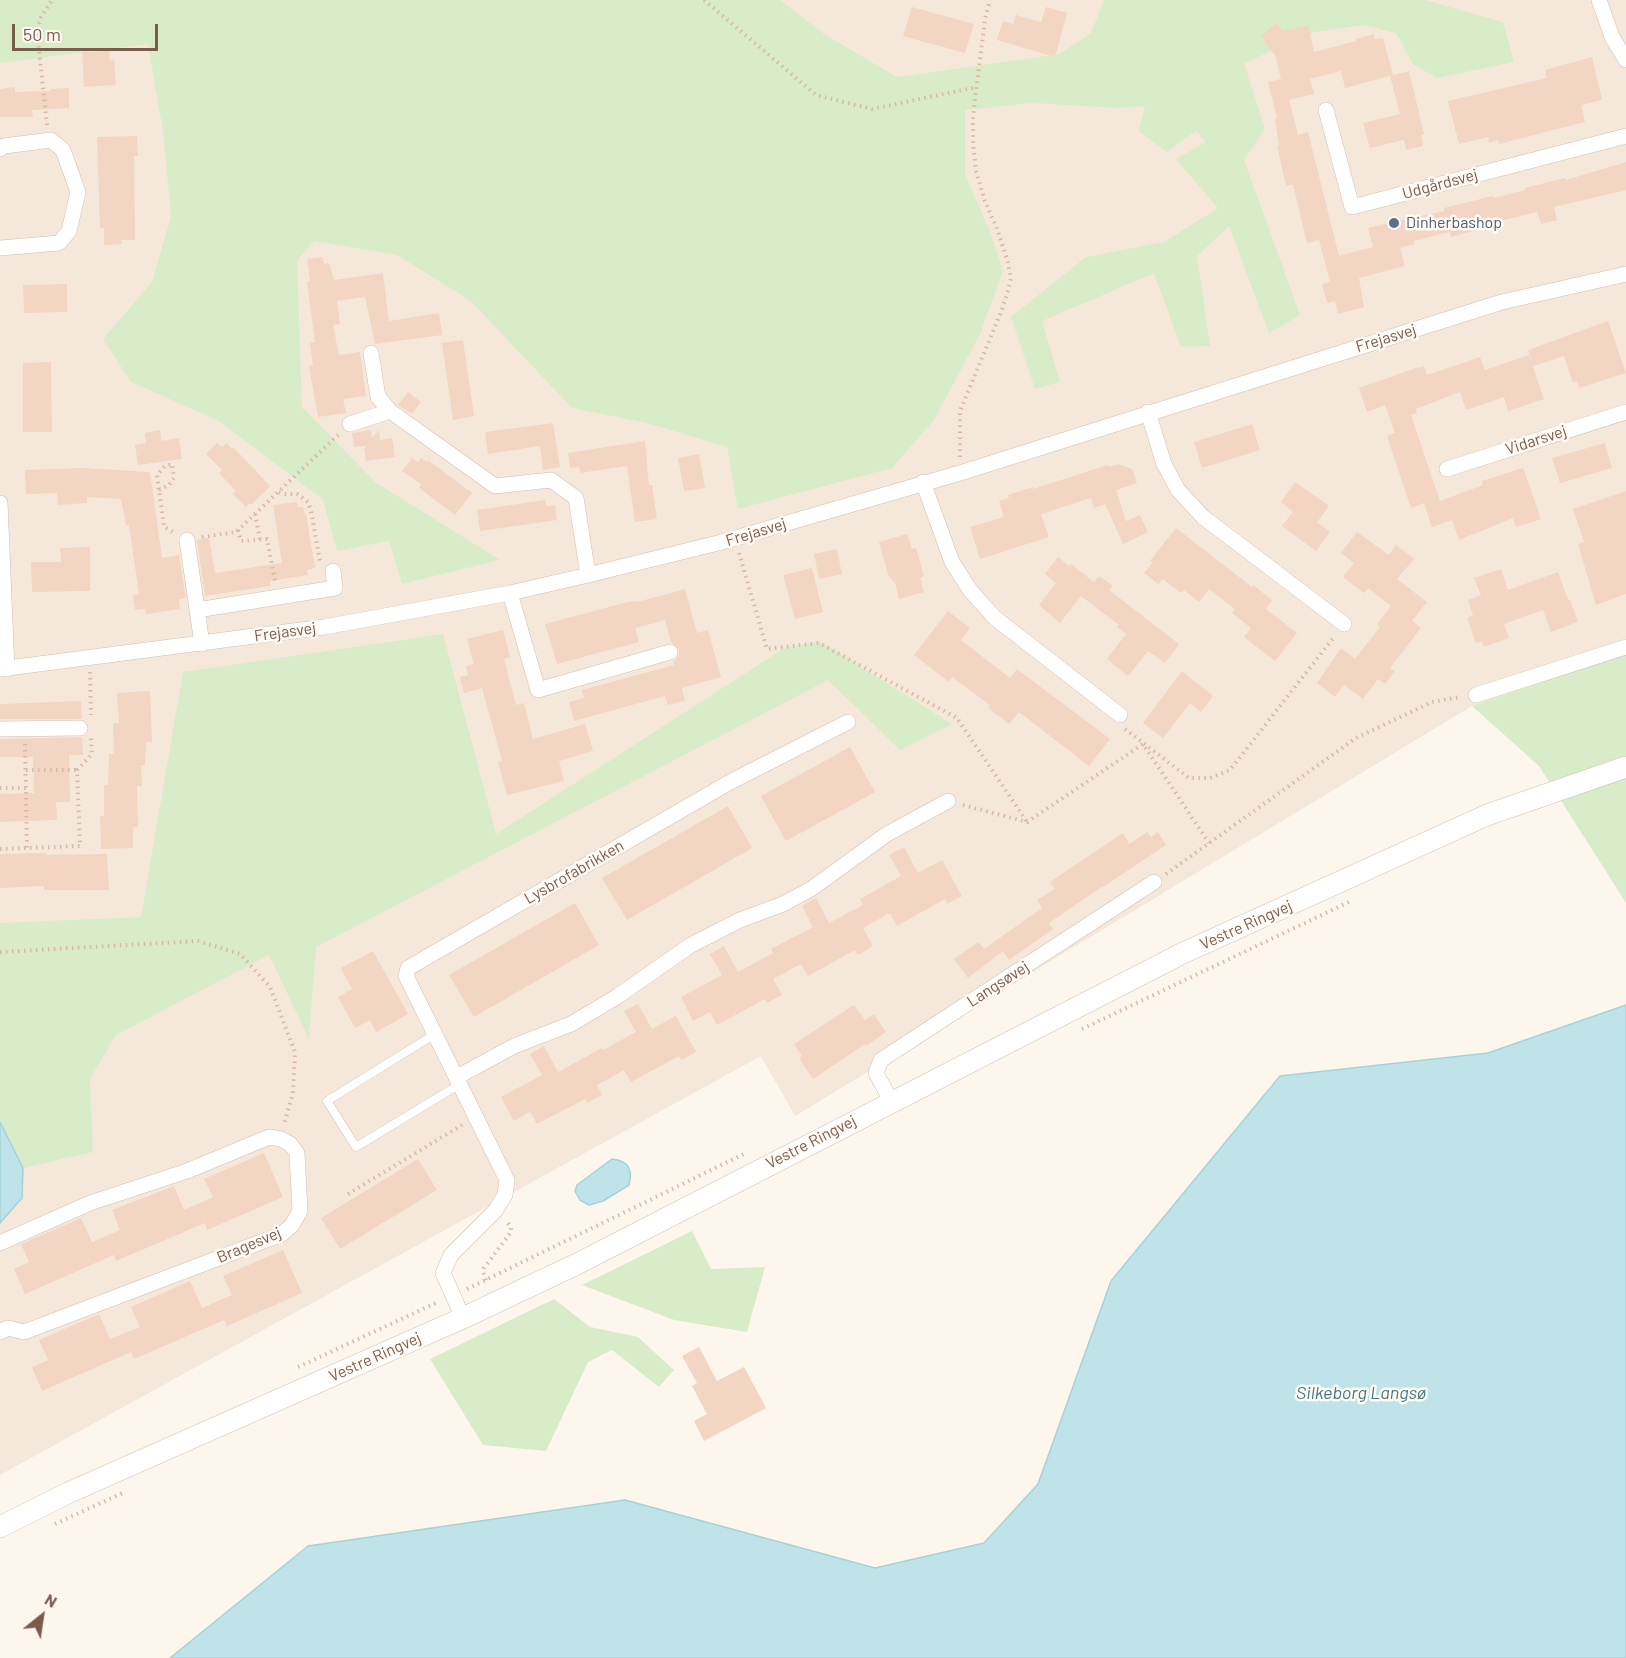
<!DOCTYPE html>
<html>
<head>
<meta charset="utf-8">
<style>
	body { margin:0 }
	#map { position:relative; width:1626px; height:1658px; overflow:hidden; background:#fdf6ec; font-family:Barlow,sans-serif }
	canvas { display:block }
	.north { position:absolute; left:12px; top:1586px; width:60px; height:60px; -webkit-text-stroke:4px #fffaf3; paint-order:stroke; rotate:30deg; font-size:16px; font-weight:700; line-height:24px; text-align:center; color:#7a5c4d }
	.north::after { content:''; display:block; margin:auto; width:21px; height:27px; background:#7a5c4d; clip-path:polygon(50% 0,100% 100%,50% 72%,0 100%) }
	.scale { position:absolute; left:12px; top:24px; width:146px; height:27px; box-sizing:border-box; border:3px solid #7a5c4d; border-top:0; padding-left:8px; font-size:18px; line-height:21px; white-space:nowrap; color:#7a5c4d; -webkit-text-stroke:4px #fffaf3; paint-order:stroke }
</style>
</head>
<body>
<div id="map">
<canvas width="1626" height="1658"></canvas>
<div class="north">N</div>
<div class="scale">50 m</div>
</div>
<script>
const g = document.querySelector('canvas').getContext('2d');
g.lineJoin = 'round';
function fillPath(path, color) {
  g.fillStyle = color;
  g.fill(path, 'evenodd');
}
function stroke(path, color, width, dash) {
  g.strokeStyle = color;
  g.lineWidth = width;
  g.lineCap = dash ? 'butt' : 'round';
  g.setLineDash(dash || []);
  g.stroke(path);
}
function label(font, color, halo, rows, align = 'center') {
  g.font = font + ' Barlow,sans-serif';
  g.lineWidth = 5;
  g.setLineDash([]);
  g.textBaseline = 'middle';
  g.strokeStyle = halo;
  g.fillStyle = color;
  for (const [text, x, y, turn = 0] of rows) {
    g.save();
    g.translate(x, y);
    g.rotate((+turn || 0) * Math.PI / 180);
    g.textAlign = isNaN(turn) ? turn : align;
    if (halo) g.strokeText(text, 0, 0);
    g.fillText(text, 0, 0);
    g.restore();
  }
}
fillPath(new Path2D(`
	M0 0H1626V653L1472 706 795 1116 761 1056 0 1475Z`), '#f5e8da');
fillPath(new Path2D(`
	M0 0H780L824 34 897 77 1060 54 1091 33 1104 0H1425L1503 22 1514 62 1437 78 1413 64 1396 33 1363 25 1315 32 1244 63 1265 129 1244 160 1300 315 1269 333 1229 226 1197 256 1210 346 1181 347 1154 273 1042 321 1060 382 1035 389 1011 317 1086 257 1164 242 1218 208 1176 159 1206 142 1196 131 1167 152 1139 131 1145 106 1118 108 1033 103 965 110V174L990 232 1003 271 980 334 934 420 892 468 738 509 727 447 647 423 572 408 471 301 397 255 314 241 297 260 302 407 375 482 500 560 402 584 389 541 337 551 323 500 219 421 131 382 103 339 152 282 171 216 163 131 148 44 0 63Z
	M443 634 496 834 783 649 820 641 952 724 900 750 828 680 316 947 309 1039 269 955 116 1035 90 1079 93 1152 23 1168 0 1122V923L141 917 183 672Z
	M1626 653V903L1539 766 1472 706Z
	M692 1231 711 1269 765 1267 747 1332 674 1320 582 1285Z
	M554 1299 590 1327 638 1337 674 1370 659 1387 612 1350 588 1362 546 1451 483 1445 430 1359Z`), '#d8ecc9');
const water = new Path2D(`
	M1626 1005V1658H170L308 1546 625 1500 875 1568 984 1543 1038 1484 1111 1281 1280 1076 1488 1053Z
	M0 1122 23 1168 22 1198 0 1223Z
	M612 1159C629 1161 633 1170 629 1185L603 1201 589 1205 580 1200 575 1191 577 1185Z`);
fillPath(water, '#bfe3e8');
stroke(water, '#a5d3da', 1.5);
fillPath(new Path2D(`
	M912 7 974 24 965 53 903 36Z
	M1046 7 1067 13 1055 57 997 40 1003 21 1013 24 1016 15 1041 22Z
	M1276 23 1283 31 1308 25 1314 52 1356 41V39L1374 34 1375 39 1383 38 1393 75 1345 88 1341 71 1310 79 1314 94 1289 100 1298 135 1308 132 1339 256 1373 247 1368 228 1444 211V208L1493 196 1494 198 1525 190V188L1565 178 1566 180 1626 162V190L1554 207 1557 220 1541 224 1537 212 1500 221V224L1451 237 1450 232 1414 241 1415 244 1400 248 1405 266 1359 278 1364 307 1338 314 1335 301 1327 303 1322 284 1330 282 1319 240 1307 243 1293 184 1286 186 1277 146H1279L1275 119 1277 118 1268 82 1281 79 1275 55 1261 36Z
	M109 51 110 61 114 60 116 85 84 87 82 52Z
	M1592 57 1602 100 1581 105 1585 122 1499 144 1498 140 1489 143 1488 137 1459 144 1448 101 1547 78 1545 70Z
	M1409 71 1424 134 1421 135 1423 146 1406 150 1404 140 1370 148 1363 123 1400 114 1390 76Z
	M15 87V92L50 91V89L69 88V108L32 110 33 117H0V89Z
	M137 136 138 156H134L135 240H121L122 244 104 245V228H100L97 137Z
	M323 257 324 264 329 263 334 280 383 273 389 321 439 313 442 335 375 344 365 297 337 301 340 324 333 325 339 355 360 352 366 396 343 399 346 413 318 417 309 366H313L310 343 315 342 307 282 310 281 307 259Z
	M67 284V312L24 313 23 285Z
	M1608 321 1626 373 1579 388 1577 381 1573 383 1564 356 1533 366 1528 350Z
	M463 340 474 416 453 420 442 343Z
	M1529 355 1544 399 1508 411 1504 397 1466 410 1460 392 1416 409 1417 413 1411 415 1440 501 1483 485 1482 481 1523 468 1541 519 1516 527 1513 518 1459 540 1452 520 1432 527 1424 503 1411 508 1387 436 1395 433 1385 405 1367 412 1359 388 1419 367V368L1424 366 1427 375 1480 357 1485 370Z
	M51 362 52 432H23V363Z
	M408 392 421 402 412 414 398 405Z
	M553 423 560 467 543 470 540 446 488 454 485 432Z
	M1252 424 1260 450 1202 468 1194 442Z
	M160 430 161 441 179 438 182 459 138 465 135 445 146 443 145 433Z
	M371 430 372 438 379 430 380 440 392 438 395 457 366 461 364 449 367 446 354 447 352 433Z
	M645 441 649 485H652L657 519 635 522 627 466 580 473 579 467 570 468 568 453Z
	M217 443 222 447 227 443 231 448 233 447 270 486 251 505 249 503 246 507 233 494 236 491 219 473 222 470 206 454Z
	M1605 443 1612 468 1560 483 1552 458Z
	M699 454 705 488 684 491 678 458Z
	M412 458 418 462 421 458 427 462 428 460 472 493 455 515 419 488 421 484 402 471Z
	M1119 464 1132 469 1137 483 1116 490 1126 521 1140 515 1148 532 1123 544 1105 504 1094 508 1091 498 1041 514 1049 537 980 559 970 527 1004 517 999 501 1009 498 1008 495 1033 487V489L1108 465 1109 467Z
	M83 468 150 472 162 558 179 555 186 598 179 599 180 609 146 614 145 609 135 610 133 595 139 594 129 525H126L121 499 87 497V503L58 505 57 493 26 494 25 470Z
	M1295 482 1329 506 1317 522 1330 532 1316 551 1282 526 1293 512 1281 502Z
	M1626 491V594L1596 605 1578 544 1584 542 1573 509Z
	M545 500 546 506 555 505 557 520 480 531 477 510Z
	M297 502 298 507H303L305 515 306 514 315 568 307 570 308 575 270 581V586L205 596 197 540 209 538 215 573 282 563 273 505Z
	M1176 528 1252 587 1253 585 1272 600 1266 609 1297 633 1275 661 1244 637 1251 628 1232 613 1235 609 1209 589 1199 602 1184 590 1181 593 1163 579 1158 584 1144 573 1153 562 1150 561Z
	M1357 532 1389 555 1396 545 1414 559 1397 579 1427 602 1412 621 1421 628 1390 668 1395 671 1385 684 1378 679 1363 699 1344 685 1335 697 1317 683 1341 648 1355 659 1380 627 1377 624 1391 606 1368 588 1364 593 1343 577 1354 563 1341 553Z
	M907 534 912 549 916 548 924 576 920 578 924 592 899 599 895 583 888 575 879 542Z
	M90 547V591L32 592 31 562H61L60 548Z
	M837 549 842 574 819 579 814 554Z
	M1058 557 1069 566 1071 564 1094 582 1099 576 1113 586 1109 590 1179 644 1165 663 1148 651 1128 676 1107 659 1126 634 1117 627 1119 625 1081 596 1060 623 1039 605 1056 583 1045 574Z
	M812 568 823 612 795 619 783 575Z
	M1501 569 1508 590 1558 572 1568 600H1570L1578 622 1551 632 1543 610 1504 624 1509 638 1484 647 1482 641 1476 643 1467 618 1473 615 1468 600 1481 595 1474 578Z
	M685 589 697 633 708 630 721 677 682 688 685 701 668 705 665 696 574 721 569 702 584 698 582 690 674 665 673 661 676 660 679 655V649L671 642 665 620 635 628 639 642 557 664 545 624 628 602 641 601Z
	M948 611 970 628 961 640 1010 678 1017 669 1110 739 1089 766 1019 712 1009 724 988 708 990 705 952 677 949 682 914 655Z
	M503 630 510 657 504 659 516 705 524 703 533 739 585 724 593 751 559 761 564 781 507 795 498 762 502 761 482 688 464 693 460 677 468 675 466 666 474 664 467 639Z
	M1182 671 1213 696 1201 712 1190 703 1163 738 1143 723Z
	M150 691 152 742H146L145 765H141L142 786H137L138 827H133V848L101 849 100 816H104V785H108L109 754H114L113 723H119L117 693Z
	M81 701 82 719H0V704Z
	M82 737 83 755H69L70 802H56L57 820 0 822V794L34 793 33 757H0V739Z
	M850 747 875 792 786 841 761 796Z
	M728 806 752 848 627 920 602 878Z
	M1147 832 1151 837 1158 832 1166 845 1103 887V886L1049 923 1053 929 1009 960 1003 951 968 978 954 959 978 942 984 949 1042 908 1037 900 1055 889 1050 882 1123 833 1129 844Z
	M904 847 918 873 942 860 962 896 947 904 945 899 897 926 890 913 863 928 873 946 858 955 855 950 808 976 801 964 773 979 782 995 767 1003 765 999 717 1025 710 1012 693 1021 681 997 722 975 710 954 724 946 738 972 773 953 771 949 813 927 802 906 816 898 829 923 863 905 860 899 901 876 889 855Z
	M46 853V855L107 854 109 890H44V886L0 888V854Z
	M575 903 599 945 474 1017 449 975Z
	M373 951 408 1014 376 1032 370 1020 355 1028 338 997 352 989 341 968Z
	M638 1004 652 1029 676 1016 696 1052 681 1060 679 1056 631 1082 624 1070 597 1085 602 1095 587 1103 585 1099 537 1124 530 1112 514 1121 501 1097 542 1075 530 1054 544 1046 558 1072 602 1048 603 1050 636 1032 624 1011Z
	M854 1005 865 1020 874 1014 886 1032 866 1046 865 1044 813 1079 799 1058 802 1056 794 1044Z
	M264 1153 283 1197 207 1230 205 1223 116 1261 114 1255 25 1294 14 1269 29 1262 21 1244 81 1218 92 1242 120 1230 112 1210 174 1186 184 1210 213 1197 204 1179Z
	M418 1159 437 1190 340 1249 321 1218Z
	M283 1250 302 1293 227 1326 224 1320 134 1359 131 1352 42 1391 32 1367 48 1360 39 1340 99 1314 110 1339 140 1327 131 1307 190 1281 202 1308 232 1295 223 1276Z
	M699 1347 717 1381 744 1367 766 1408 704 1441 694 1421 707 1414 692 1386 697 1383 682 1356Z`), '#f3d5c3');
const service = new Path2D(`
	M435 1034 327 1101 356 1147 460 1084`);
const minor = new Path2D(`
	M1599 0 1612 37 1626 60
	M1326 110 1352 207 1626 136
	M0 149 4 146 51 140 63 150 78 192 69 231 59 243 0 248
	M371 353 378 397 390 411 495 486 551 480 576 498 588 575
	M1148 412 1164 464 1178 490 1203 517 1344 624
	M350 424 390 411
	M1447 469 1626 412
	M923 482 952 562 970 590 995 618 1120 715
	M0 503 7 669
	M187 540 202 644
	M510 593 538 690 670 652
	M197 610 335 588 333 571
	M0 669 324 627 510 593 588 575 718 543 960 473 1502 302 1626 274
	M1476 695 1626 647
	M0 729 80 728
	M457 1077 514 1046 571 1024 615 998 691 945 740 920 783 904 811 889 887 834 948 801
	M891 1101 876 1073 881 1060 1154 882
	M0 1243 90 1203 187 1171 269 1137 281 1139 290 1144 297 1153 300 1211 292 1225 282 1234 24 1332 8 1328 0 1332
	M463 1318 443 1273 451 1255 495 1211 505 1195 507 1180 406 976 408 968 730 782 848 722`);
const secondary = new Path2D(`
	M0 1527 68 1493 463 1318 577 1264 1183 953 1487 815 1626 767`);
stroke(service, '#d1beb0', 9);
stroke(minor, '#d1beb0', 16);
stroke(secondary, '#d6c0b0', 22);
stroke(new Path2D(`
	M704 0 816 95 872 109 977 87
	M47 125 37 31 41 17 52 0
	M960 457V411L1001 312 1008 291 1011 278 1007 259 996 226 985 201 976 171 973 143V116L985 19 990 0
	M159 490 169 485 174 478 172 464 165 466 157 475 164 527 173 532
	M279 492 286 494H297L308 502 311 511 320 561
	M255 514 260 540
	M238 530 241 541 267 539 275 581
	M202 537 236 532 338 435
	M739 553 767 649 819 643 957 718 1027 822
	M90 672 91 715
	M1125 729 1189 778H1210L1230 770 1334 637
	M25 744 27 848
	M26 770H77
	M0 788H26
	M963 805 1027 822 1143 744 1209 843
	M0 849 80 846 77 770 92 754 91 738
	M1166 874 1356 738 1432 702 1460 697
	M0 952 198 941 240 954 270 987 295 1052 293 1093 284 1125
	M1082 1029 1349 902
	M348 1194 462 1125
	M486 1280 483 1272 484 1268 511 1232V1227L506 1221
	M467 1289 746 1153
	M298 1367 438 1302
	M55 1524 125 1492`), '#d9b8a5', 4, [1.5, 4.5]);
stroke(service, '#fff', 8);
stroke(minor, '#fff', 15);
stroke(secondary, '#fff', 21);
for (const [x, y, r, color] of [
	[1394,223,6,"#5c6f8a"]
]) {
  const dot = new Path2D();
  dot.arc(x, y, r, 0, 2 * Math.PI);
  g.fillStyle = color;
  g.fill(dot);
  stroke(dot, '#fffaf3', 2);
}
label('16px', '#7a5c4d', '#fffaf3', [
	["Udgårdsvej",1440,184,-15],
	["Frejasvej",1386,338,-17],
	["Vidarsvej",1536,440,-18],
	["Frejasvej",756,532,-17],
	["Frejasvej",285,632,-8],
	["Lysbrofabrikken",574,872,-30],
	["Vestre Ringvej",1246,925,-24],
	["Langsøvej",998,984,-33],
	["Vestre Ringvej",811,1142,-27],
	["Bragesvej",249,1245,-23],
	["Vestre Ringvej",375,1357,-24]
]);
label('16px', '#4e5e75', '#fffaf3', [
	["Dinherbashop",1406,223]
], 'left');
label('italic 18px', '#437c86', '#fffaf3', [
	["Silkeborg Langsø",1361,1393]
]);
</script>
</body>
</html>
